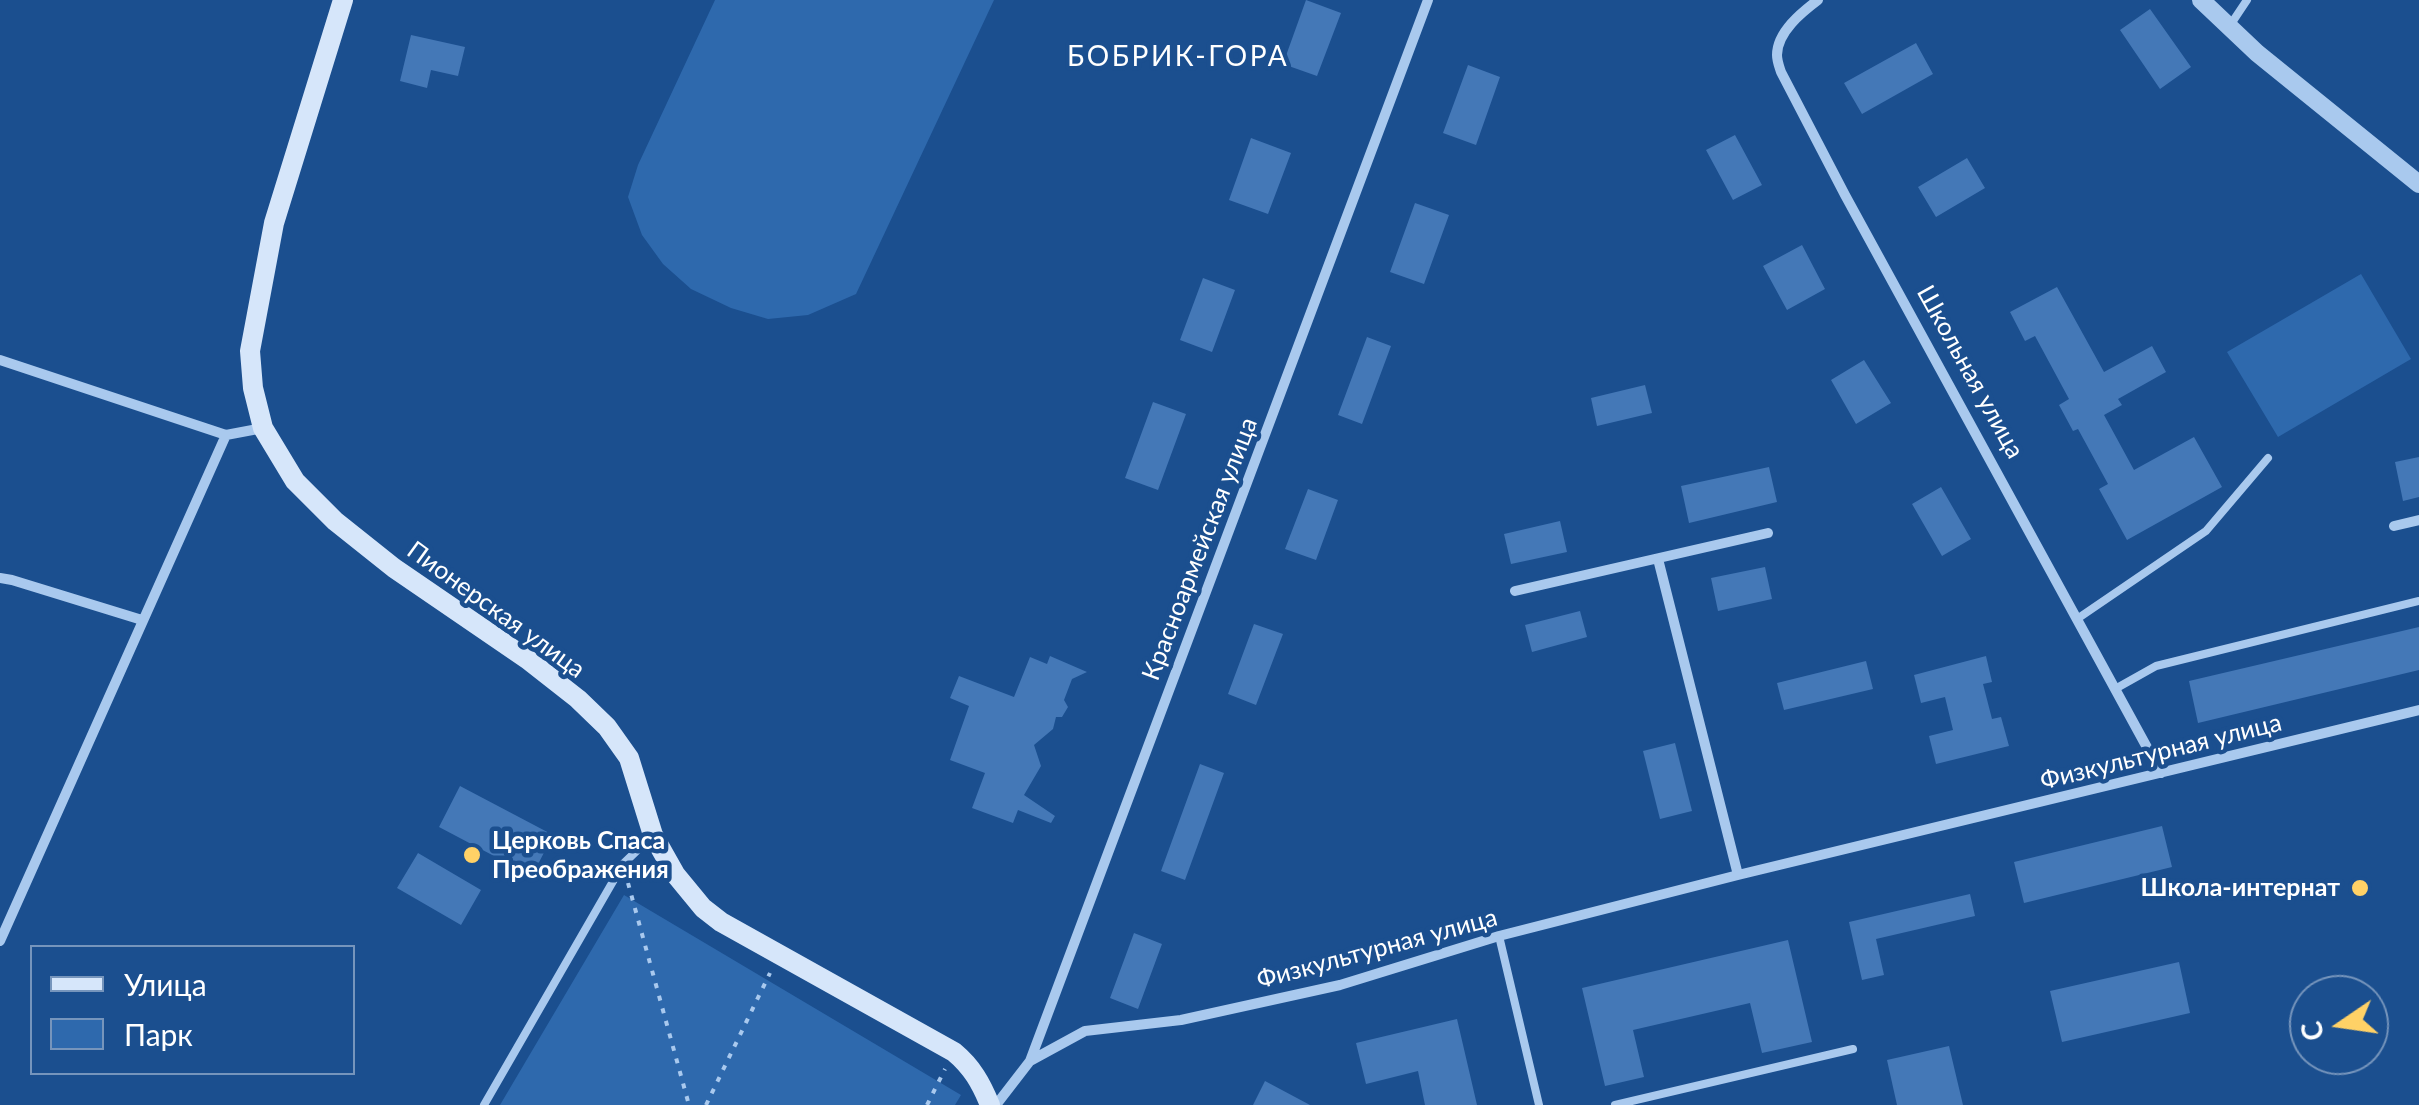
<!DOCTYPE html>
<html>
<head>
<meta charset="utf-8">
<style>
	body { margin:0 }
	#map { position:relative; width:2419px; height:1105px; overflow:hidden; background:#1b4f8f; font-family:Lato,sans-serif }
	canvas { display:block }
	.legend { position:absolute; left:30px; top:945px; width:325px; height:130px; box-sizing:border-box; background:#1b4f8f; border:2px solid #7695bc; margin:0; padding:12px 18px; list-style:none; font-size:30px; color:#fff }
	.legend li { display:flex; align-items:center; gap:20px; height:50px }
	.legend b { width:50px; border:2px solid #7695bc }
	.north { position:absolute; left:2289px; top:975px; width:100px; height:100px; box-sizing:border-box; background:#1b4f8f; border:2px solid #7695bc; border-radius:50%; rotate:257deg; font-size:28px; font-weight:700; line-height:40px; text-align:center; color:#fff }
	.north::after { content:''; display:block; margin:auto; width:35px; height:45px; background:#ffd166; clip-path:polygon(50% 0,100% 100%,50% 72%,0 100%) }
</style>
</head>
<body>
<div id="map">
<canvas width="2419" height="1105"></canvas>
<ul class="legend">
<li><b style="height:12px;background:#d6e6fa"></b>Улица</li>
<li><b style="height:28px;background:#2e69ad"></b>Парк</li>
</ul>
<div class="north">С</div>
</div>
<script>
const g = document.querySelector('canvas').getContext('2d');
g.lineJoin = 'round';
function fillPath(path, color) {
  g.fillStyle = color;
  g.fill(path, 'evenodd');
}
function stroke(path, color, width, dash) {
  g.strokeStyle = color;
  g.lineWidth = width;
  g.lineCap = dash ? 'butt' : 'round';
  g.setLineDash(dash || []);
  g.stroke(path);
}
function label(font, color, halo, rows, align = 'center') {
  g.font = font + ' Lato,sans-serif';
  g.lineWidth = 9;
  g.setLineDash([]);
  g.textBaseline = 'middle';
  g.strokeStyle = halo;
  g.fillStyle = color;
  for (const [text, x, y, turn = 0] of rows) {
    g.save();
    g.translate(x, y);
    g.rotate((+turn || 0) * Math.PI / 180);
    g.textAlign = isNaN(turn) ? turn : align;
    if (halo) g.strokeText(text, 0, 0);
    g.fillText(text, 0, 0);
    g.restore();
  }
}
fillPath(new Path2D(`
	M715 0H994L856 294 808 315 768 319 731 308 691 289 663 264 642 235 628 197 638 165Z
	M2361 274 2411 359 2278 437 2227 352Z
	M624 895 961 1095 955 1105H500Z`), '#2e69ad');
fillPath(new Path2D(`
	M1306 0 1341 13 1317 76 1283 64Z
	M2150 9 2191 67 2160 89 2120 30Z
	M411 35 465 47 458 76 431 70 427 88 400 81Z
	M1916 43 1933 74 1862 114 1844 83Z
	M1468 65 1500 77 1476 145 1443 133Z
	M1735 135 1762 185 1733 200 1706 150Z
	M1251 138 1291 153 1268 214 1229 200Z
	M1967 158 1985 188 1936 217 1918 187Z
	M1415 203 1449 215 1424 284 1390 272Z
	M1802 245 1825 289 1787 310 1763 266Z
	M1203 278 1235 290 1212 352 1180 340Z
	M2057 287 2104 372 2152 346 2166 372 2118 399 2122 405 2104 415 2134 470 2194 437 2222 487 2127 540 2099 489 2108 484 2078 429 2073 431 2059 405 2069 399 2035 336 2025 341 2010 312Z
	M1367 337 1391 346 1362 424 1338 415Z
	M1864 360 1891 403 1856 424 1831 380Z
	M1645 385 1652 413 1597 426 1591 398Z
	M1153 402 1186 414 1158 490 1125 478Z
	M2419 457V497L2403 501 2395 462Z
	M1769 467 1777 502 1689 523 1681 486Z
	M1941 487 1971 539 1942 556 1912 504Z
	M1308 489 1338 500 1316 560 1285 549Z
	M1560 521 1567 552 1511 564 1504 534Z
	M1765 567 1772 599 1718 611 1711 578Z
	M1580 611 1587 637 1532 652 1525 625Z
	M1254 624 1283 634 1256 705 1228 694Z
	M2419 627V670L2198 723 2189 681Z
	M1050 656 1087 672 1072 679 1064 700 1068 707 1062 717H1056L1053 729 1034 745 1041 766 1024 795 1055 816 1051 823 1018 810 1013 823 972 808 985 773 950 760 969 706 950 698 959 676 1014 697 1030 657 1047 664Z
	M1986 656 1992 682 1983 684 1992 719 2001 717 2009 746 1936 764 1929 736 1953 730 1945 697 1921 703 1914 675Z
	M1866 661 1873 689 1784 710 1777 683Z
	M1675 743 1692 811 1660 819 1643 751Z
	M1200 764 1224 773 1185 880 1161 871Z
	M460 786 553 835 532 876 439 827Z
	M2162 826 2172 867 2024 903 2014 862Z
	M418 853 481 890 461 925 397 888Z
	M1970 894 1975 916 1876 939 1884 975 1862 980 1849 922Z
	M1134 933 1162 944 1138 1009 1110 998Z
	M1788 940 1812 1042 1762 1053 1750 1003 1633 1030 1644 1077 1605 1086 1582 988Z
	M2179 962 2190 1013 2062 1042 2050 991Z
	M1457 1019 1477 1105H1425L1418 1071 1366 1084 1356 1043Z
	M1949 1046 1963 1105H1897L1887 1060Z
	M1265 1081 1310 1105H1253Z`), '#4478b7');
stroke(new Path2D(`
	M628 883 689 1105
	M706 1105 770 973
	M927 1105 945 1069`), '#a9c9ee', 4, [5, 8]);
stroke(new Path2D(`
	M2229 27 2247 0
	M2077 619 2206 531 2268 458
	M2115 689 2156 666 2419 601
	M1499 936 1539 1105
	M484 1105 623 864 650 838
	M1615 1105 1853 1049`), '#a9c9ee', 8);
stroke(new Path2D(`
	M1818 0C1802 12 1777 32 1777 55 1777 61 1779 66 1781 72L1845 195 2161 773
	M0 360 226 435
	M2394 526 2419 520
	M1658 559 1738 875
	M0 578 12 580 142 620
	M1515 591 1768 533
	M0 941 226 435 263 428
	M1030 1061 1085 1031 1181 1020 1340 985 1499 936 1738 875 2419 710
	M996 1105 1030 1061 1428 0`), '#a9c9ee', 10);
stroke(new Path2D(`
	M2201 0 2257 53 2419 184`), '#a9c9ee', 18);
stroke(new Path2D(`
	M343 0 274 223 250 351 253 388 263 428 295 481 335 521 394 568 527 659 578 699 607 727 629 758 653 835 675 874 703 908 721 922 954 1052C972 1067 981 1083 990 1105`), '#d6e6fa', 20);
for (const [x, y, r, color] of [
	[472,855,10,"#ffd166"],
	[2360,888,10,"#ffd166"]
]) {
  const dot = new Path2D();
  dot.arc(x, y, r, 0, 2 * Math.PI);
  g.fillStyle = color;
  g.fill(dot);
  stroke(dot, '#1b4f8f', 4);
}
label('25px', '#fff', '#1b4f8f', [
	["Школьная улица",1970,372,61],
	["Красноармейская улица",1200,549,-69],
	["Пионерская улица",496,610,36],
	["Физкультурная улица",2161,752,-14],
	["Физкультурная улица",1377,949,-15]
]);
label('bold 25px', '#fff', '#1b4f8f', [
	["Церковь Спаса",492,841],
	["Преображения",492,870],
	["Школа-интернат",2340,888,"right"]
], 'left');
g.letterSpacing = '2.5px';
label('28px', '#fff', '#1b4f8f', [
	["БОБРИК-ГОРА",1178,57]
]);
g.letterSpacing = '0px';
</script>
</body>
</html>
